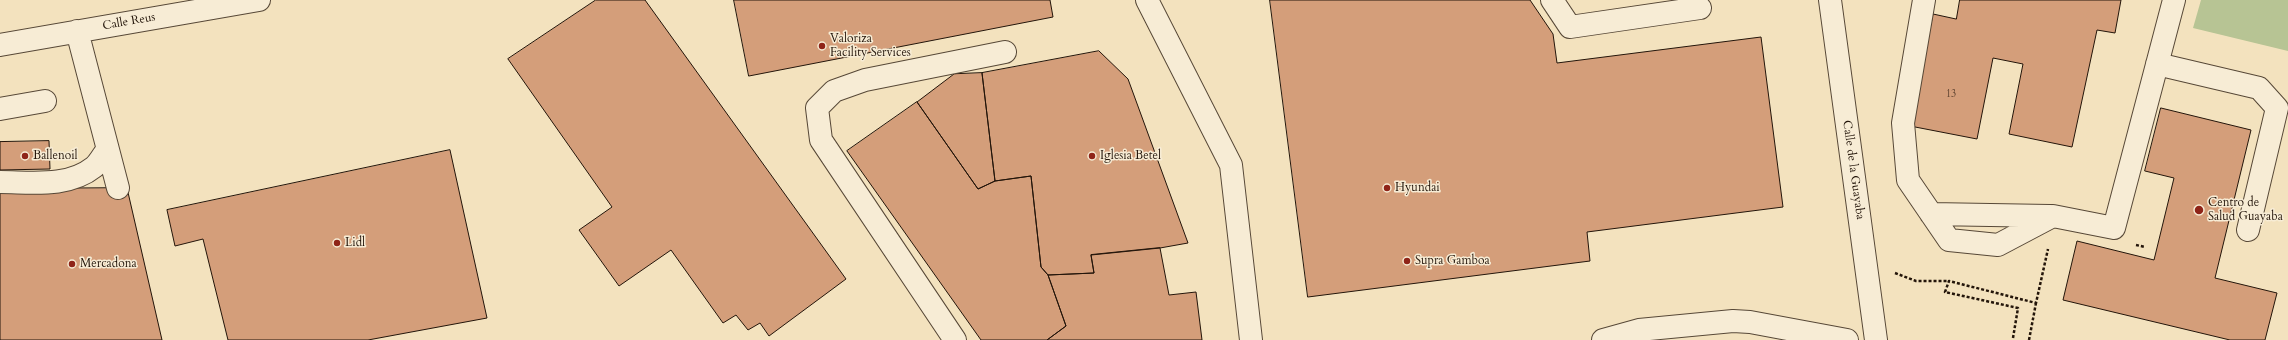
<!DOCTYPE html>
<html>
<head>
<meta charset="utf-8">
<style>
	body { margin:0 }
	canvas { display:block; background:#f3e2be }
</style>
</head>
<body>
<canvas width="2288" height="340"></canvas>
<script>
const g = document.querySelector('canvas').getContext('2d');
g.lineJoin = 'round';
function fillPath(path, color) {
  g.fillStyle = color;
  g.fill(path, 'evenodd');
}
function stroke(path, color, width, dash) {
  g.strokeStyle = color;
  g.lineWidth = width;
  g.lineCap = dash ? 'butt' : 'round';
  g.setLineDash(dash || []);
  g.stroke(path);
}
function label(font, color, halo, rows, align = 'center') {
  g.font = font + ' Cardo,serif';
  g.lineWidth = 3;
  g.setLineDash([]);
  g.textBaseline = 'middle';
  g.strokeStyle = halo;
  g.fillStyle = color;
  for (const [text, x, y, turn = 0] of rows) {
    g.save();
    g.translate(x, y);
    g.rotate((+turn || 0) * Math.PI / 180);
    g.textAlign = isNaN(turn) ? turn : align;
    if (halo) g.strokeText(text, 0, 0);
    g.fillText(text, 0, 0);
    g.restore();
  }
}
fillPath(new Path2D(`
	M2201 0H2288V51L2193 28Z`), '#b7c494');
const building = new Path2D(`
	M596 0H645L846 279 769 336 760 323 748 330 736 315 723 323 671 250 619 286 579 230 612 207 508 59Z
	M734 0H1050L1053 17 749 76Z
	M1270 0H1530L1553 34 1557 63 1761 37 1783 207 1587 232 1590 261 1308 297Z
	M1960 0H2121L2115 33 2097 30 2072 147 2009 134 2023 64 1993 58 1977 139 1910 126 1933 14 1956 19Z
	M1099 51 1128 79 1188 243 1160 248 1091 255 1094 273 1048 275 1041 267 1031 176 995 181 982 73Z
	M982 73 995 181 978 189 917 102 954 74Z
	M917 102 978 189 995 181 1031 176 1041 267 1048 275 1066 326 1047 340H981L847 151Z
	M2161 108 2251 130 2215 278 2277 293 2265 340H2230L2063 300 2077 241 2154 260 2174 178 2145 171Z
	M49 141 50 169 0 170V142Z
	M450 150 487 318 368 340H228L203 239 175 246 167 210Z
	M127 188 162 340H0V189Z
	M1160 248 1169 295 1196 292 1202 340H1047L1066 326 1048 275 1094 273 1091 255Z`);
fillPath(building, '#d49e7a');
stroke(building, '#23150a', 1);
const minor = new Path2D(`
	M1147 0 1231 165 1251 340
	M1552 0 1570 27 1700 8
	M1830 0 1876 340
	M1924 0 1903 123 1908 180 1949 240 1998 245 2053 216 2114 228 2174 0
	M77 31 118 188
	M0 45 259 0
	M2157 64 2259 88 2277 108 2248 230
	M0 109 45 101
	M0 182C31 182 68 188 94 167 99 163 103 155 107 150
	M1931 214 2050 216
	M955 340 821 140 817 108 834 91 865 80 1005 52
	M1603 340 1639 330 1733 321 1750 322 1847 340`);
stroke(minor, '#574837', 24);
stroke(new Path2D(`
	M2136 245 2145 247
	M1895 273 1916 281H1949
	M2013 338 2018 308 1945 292 1949 281 2036 303 2048 249
	M2029 340 2036 303`), '#23150a', 2.5, [3, 2]);
stroke(minor, '#f7ecd5', 22);
for (const [x, y, r, color] of [
	[822,46,4,"#8f2418"],
	[25,156,4,"#8f2418"],
	[1092,156,4,"#8f2418"],
	[1387,188,4,"#8f2418"],
	[2199,210,5,"#8f2418"],
	[337,243,4,"#8f2418"],
	[1407,261,4,"#8f2418"],
	[72,264,4,"#8f2418"]
]) {
  const dot = new Path2D();
  dot.arc(x, y, r, 0, 2 * Math.PI);
  g.fillStyle = color;
  g.fill(dot);
  stroke(dot, '#f7ecd5', 1.5);
}
label('10px', '#4f3726', null, [
	["13",1951,95]
]);
label('12px', '#23150a', '#f7ecd5', [
	["Calle Reus",129,22,-10],
	["Calle de la Guayaba",1853,170,82]
]);
label('12px', '#23150a', '#f7ecd5', [
	["Valoriza",830,39],
	["Facility Services",830,53],
	["Ballenoil",33,156],
	["Iglesia Betel",1100,156],
	["Hyundai",1395,188],
	["Centro de",2208,203],
	["Salud Guayaba",2208,217],
	["Lidl",345,243],
	["Supra Gamboa",1415,261],
	["Mercadona",80,264]
], 'left');
</script>
</body>
</html>
